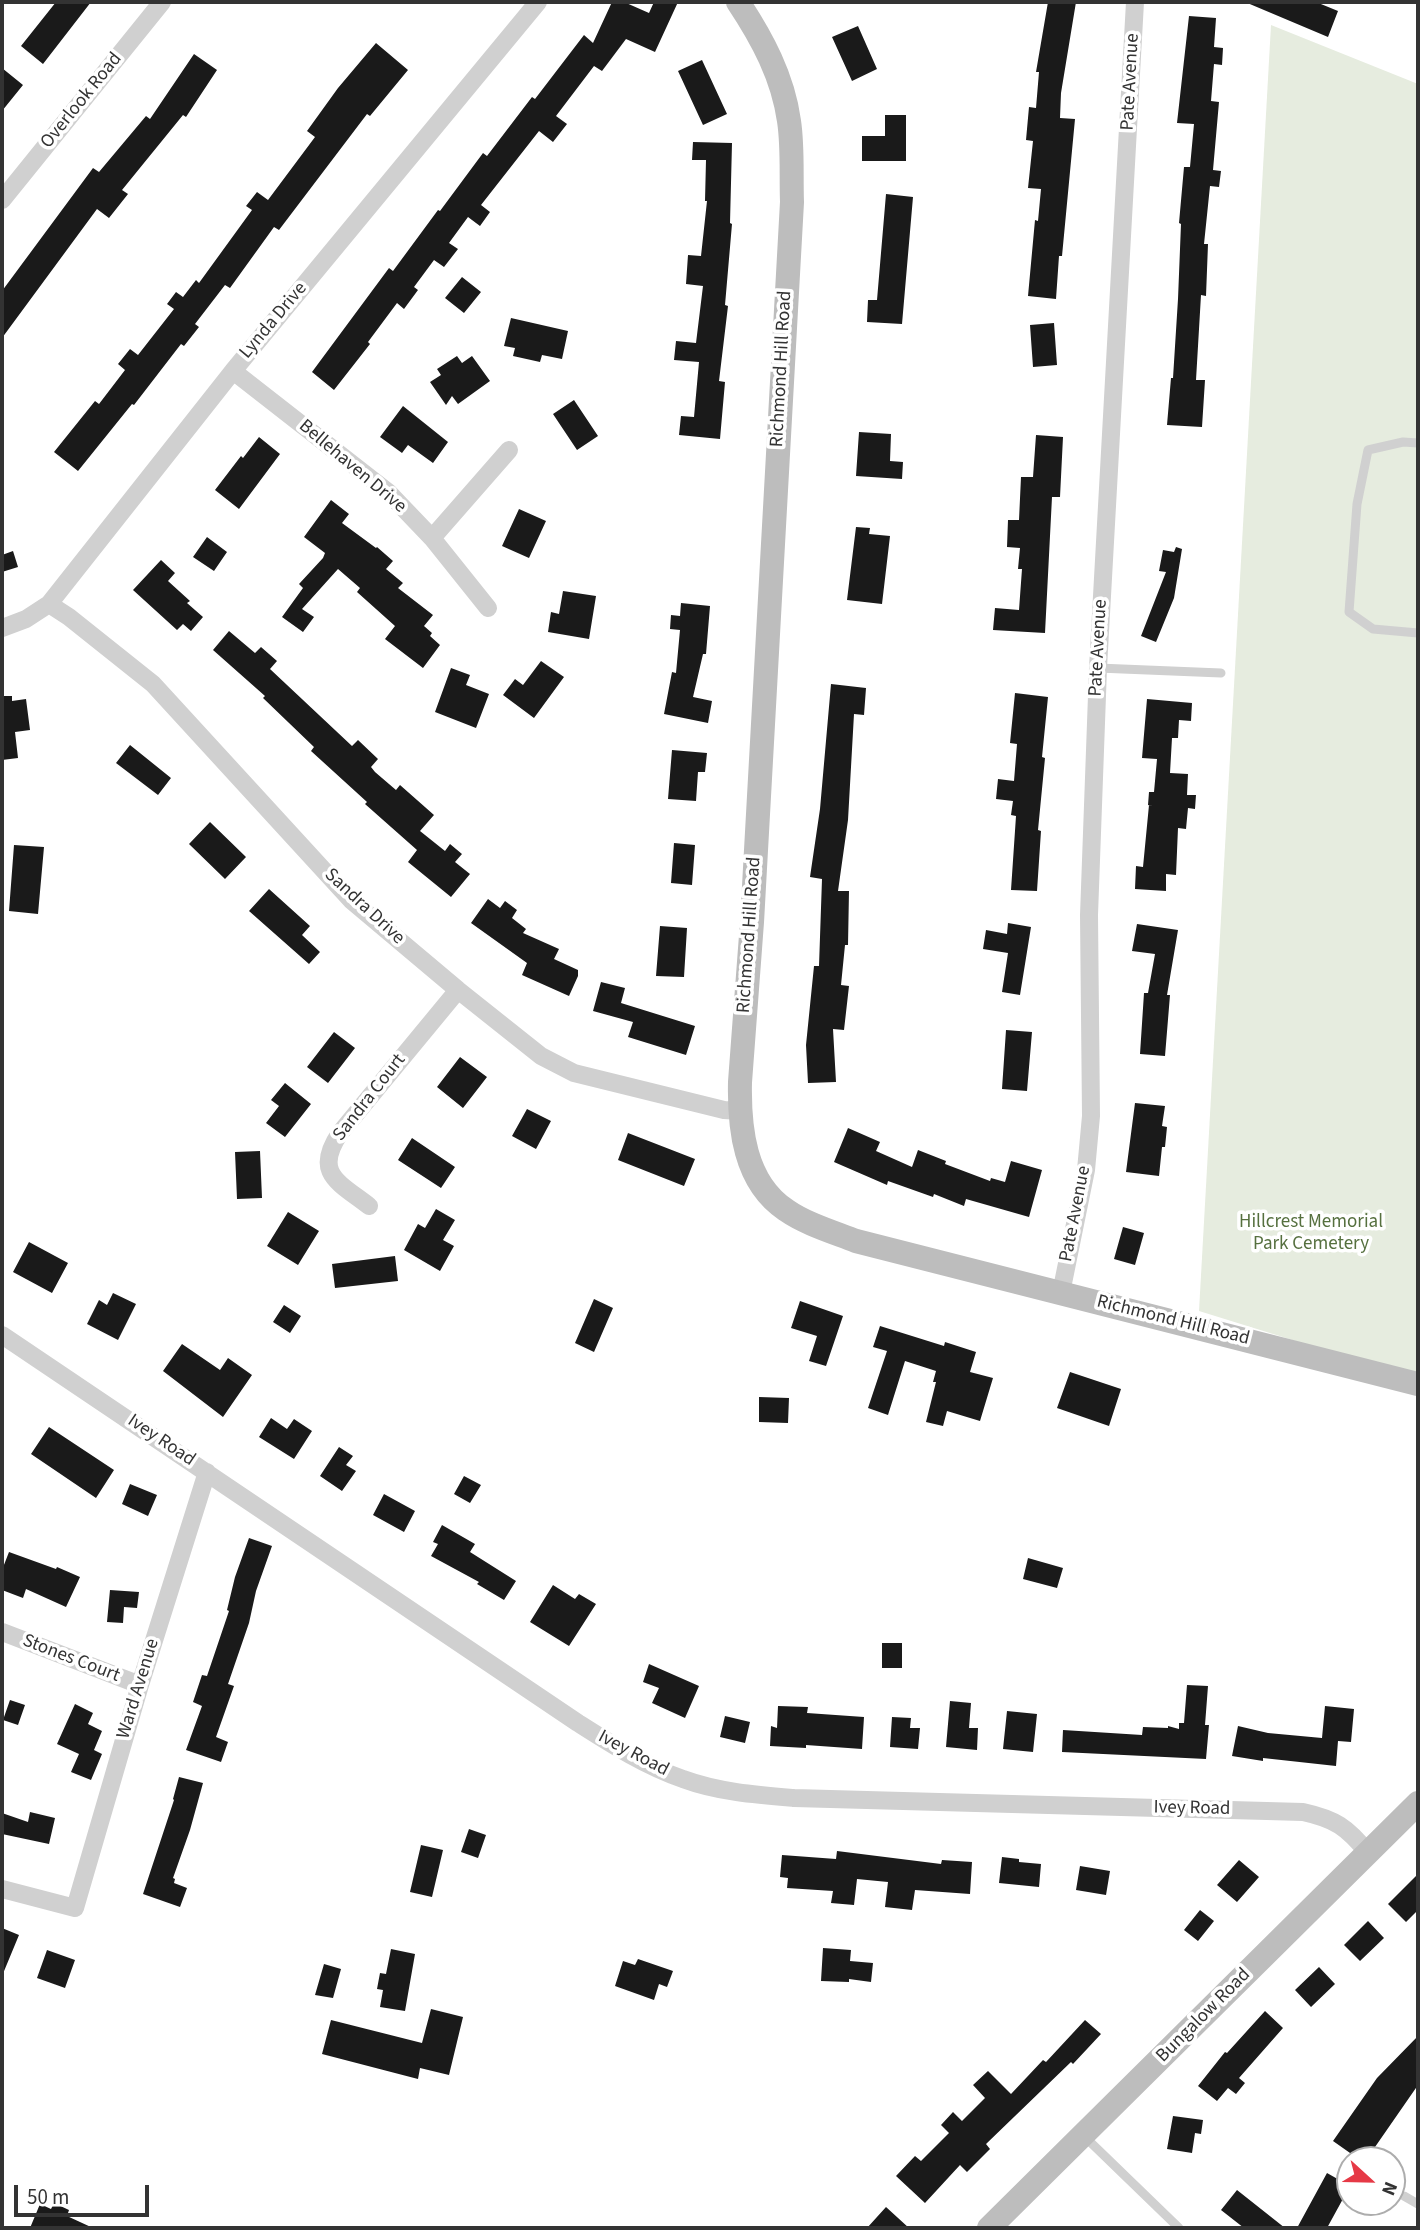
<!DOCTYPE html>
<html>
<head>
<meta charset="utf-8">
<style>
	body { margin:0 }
	#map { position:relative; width:1420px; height:2230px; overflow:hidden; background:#fff; font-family:"Source Sans 3",sans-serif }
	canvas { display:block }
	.frame { position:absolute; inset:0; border:4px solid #333; pointer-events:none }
	.north { position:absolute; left:1336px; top:2146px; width:70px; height:70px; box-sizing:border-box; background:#fff; border:2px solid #adadad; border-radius:50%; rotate:112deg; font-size:19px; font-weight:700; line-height:28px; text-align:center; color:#333 }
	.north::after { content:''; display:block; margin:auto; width:24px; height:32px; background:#e63946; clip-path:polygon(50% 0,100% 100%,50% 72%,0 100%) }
	.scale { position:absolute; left:14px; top:2185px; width:135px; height:32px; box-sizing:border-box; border:4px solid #333; border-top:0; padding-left:9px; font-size:21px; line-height:24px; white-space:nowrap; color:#333; -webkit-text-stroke:5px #fff; paint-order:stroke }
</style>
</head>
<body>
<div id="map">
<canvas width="1420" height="2230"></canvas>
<div class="frame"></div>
<div class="north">N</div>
<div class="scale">50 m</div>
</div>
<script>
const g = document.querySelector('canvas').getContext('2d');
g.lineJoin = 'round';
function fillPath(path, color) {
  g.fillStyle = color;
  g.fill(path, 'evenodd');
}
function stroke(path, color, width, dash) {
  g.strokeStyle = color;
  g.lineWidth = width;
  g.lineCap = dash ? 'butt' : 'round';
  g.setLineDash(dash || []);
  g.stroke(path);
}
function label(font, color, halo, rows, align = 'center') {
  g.font = font + ' "Source Sans 3",sans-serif';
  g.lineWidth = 7;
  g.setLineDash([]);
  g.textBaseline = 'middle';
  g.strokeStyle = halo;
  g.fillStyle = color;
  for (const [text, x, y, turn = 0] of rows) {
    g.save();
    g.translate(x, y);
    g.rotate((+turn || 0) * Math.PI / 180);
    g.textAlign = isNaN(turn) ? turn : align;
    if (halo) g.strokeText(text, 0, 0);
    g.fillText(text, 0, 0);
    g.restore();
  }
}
fillPath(new Path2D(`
	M1271 25 1418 84V1379L1199 1311Z`), '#e6ecdf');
fillPath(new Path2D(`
	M56 2H91L43 64 21 46Z
	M612 2H624L649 13 654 2H678L655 52 626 39 602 71 594 66 556 116 567 124 553 142 539 131 481 205 490 212 480 226 468 217 449 243 458 249 444 267 434 260 414 287 418 290 404 309 397 303 368 342 370 344 334 390 312 372 389 268 393 271 438 210 440 211 483 153 487 156 532 97 535 99 584 35 593 43Z
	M1048 2H1076L1061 93 1060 118 1075 119 1062 256H1059L1056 299 1028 296 1035 220 1038 221 1041 189 1028 188 1033 141 1026 140 1029 107 1036 108 1039 72H1036Z
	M1245 2H1316L1338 11 1328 37Z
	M1189 16 1216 18 1214 47 1223 48 1222 65 1214 64 1211 101 1219 102 1213 170 1221 171 1219 187 1210 186 1204 244H1208L1206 296 1201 295 1196 380H1205L1202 427 1167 425 1171 378H1173L1178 299 1181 224 1179 223 1184 167H1190L1194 124 1177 123Z
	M858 26 877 69 852 81 832 37Z
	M376 43 408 70 370 116 367 114 279 230 274 227 230 288 225 285 195 324 199 327 184 346 181 344 134 405 132 404 78 471 54 452 95 401 99 404 125 370 118 364 130 349 138 355 174 309 167 304 176 292 183 297 196 280 199 283 252 210 246 206 257 192 268 200 315 137 307 131 338 88Z
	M194 54 217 70 186 117 183 115 122 190 128 194 109 218 97 209 2 338V291L93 168 99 172 146 116 150 119Z
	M702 60 727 114 703 125 678 71Z
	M2 68 23 85 2 111Z
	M885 115H906V161H862V136H885Z
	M693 142 732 143 730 223 732 224 725 305 728 306 719 381 725 382 720 439 679 435 681 416 694 417 699 362 674 360 676 341 696 343 703 286 686 284 688 255 701 256 707 201H705L706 160H692Z
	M886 194 913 197 902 324 867 322 868 300H877Z
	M462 277 481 292 464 313 445 298Z
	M511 318 568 331 562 359 542 355 540 362 513 356 515 348 504 346Z
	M1054 323 1057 365 1033 367 1030 325Z
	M457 356 462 363 472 356 490 381 458 404 452 396 446 405 430 382 441 375 437 369Z
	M574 400 598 436 577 450 553 414Z
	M403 406 448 442 433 463 408 445 402 453 380 437Z
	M859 432 891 434 890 461 903 462 902 479 856 476Z
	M1036 435 1063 437 1060 497H1052L1045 633 993 630 995 608 1019 610 1022 569H1018L1020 548 1007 547 1008 520H1019L1021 477H1033Z
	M259 437 280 454 239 509 215 490 241 456 243 458Z
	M331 500 349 514 342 523 376 548 377 547 393 561 386 569 403 583 398 588 433 615 424 626 432 633 430 636 440 645 423 668 385 639 395 626 357 592 360 588 338 569 302 609 314 617 303 632 282 617 303 588 299 584 323 558 325 553 304 537Z
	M519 509 546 521 529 558 502 546Z
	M856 527 870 528 869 534 890 536 882 604 847 600Z
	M207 537 227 552 214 571 193 557Z
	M1176 547 1182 549 1174 598 1156 642 1141 636 1166 572 1159 571 1163 550 1174 552Z
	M13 551 18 567 2 572V555Z
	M161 560 175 573 168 581 190 601 187 603 203 617 191 631 183 624 177 630 133 590Z
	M563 591 596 596 589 639 548 632 551 612 559 614Z
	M681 603 710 606 706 654H703L693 697 712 701 708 723 664 714 672 672 676 673 680 630 670 629 671 615 680 616Z
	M229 631 255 653 261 647 277 661 270 669 352 746 358 740 378 759 371 767 375 772 396 790 400 785 434 815 420 831 445 851 450 844 462 854 455 862 470 874 451 897 408 862 417 850 365 804 367 802 311 751 314 747 263 698 265 696 213 650Z
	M541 661 564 677 534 718 503 695 515 679 523 685Z
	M451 668 470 675 466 685 489 694 476 728 435 712Z
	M831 684 866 688 864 715 854 714 848 820 838 891H849L848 945H845L841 985 849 986 844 1030 833 1029 836 1082 808 1083 806 1045 814 966H819L822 879 810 877 820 809Z
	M1015 693 1048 697 1042 757 1045 758 1038 830 1041 831 1037 891 1011 890 1016 816 1011 815 1013 801 996 799 998 779 1014 781 1017 744 1010 743Z
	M2 696H12V701L26 699 30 730 15 732 18 758 2 760Z
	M1147 699 1192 703 1191 721 1179 720 1178 738H1172L1170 773 1188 774 1187 795H1196L1195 809 1188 808 1186 829 1178 828 1176 875 1166 874V891L1135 889 1136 866 1143 867 1149 805 1153 806 1148 805 1149 792H1154L1157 759 1142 758Z
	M130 745 171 778 158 795 116 763Z
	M672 750 707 753 705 772H698L696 801 668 799Z
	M210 822 246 857 225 879 189 844Z
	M674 843 695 845 692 885 671 883Z
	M14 845 44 847 38 914 9 911Z
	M269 889 310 926 302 935 320 952 309 964 249 911Z
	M488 899 500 908 505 901 517 910 512 918 526 929 523 933 559 949 554 959 578 970V976L569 996 522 975 527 963 471 923Z
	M1008 923 1031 927 1020 995 1002 992 1008 953 983 949 986 930 1007 934Z
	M1137 924 1178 930 1167 995H1170L1165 1056 1140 1054 1144 993H1148L1155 954 1132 951Z
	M660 926 687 928 684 977 656 976Z
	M601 982 625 988 621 1003 695 1026 686 1055 628 1037 633 1022 593 1011Z
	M1006 1030 1032 1032 1027 1091 1002 1089Z
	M334 1032 355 1048 328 1083 307 1067Z
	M460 1057 487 1077 463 1108 437 1087Z
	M285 1083 311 1104 285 1137 266 1123 279 1106 271 1100Z
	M1135 1103 1165 1106 1162 1126 1167 1127 1165 1147H1162L1159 1176 1126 1172Z
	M527 1109 551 1121 536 1149 512 1136Z
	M848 1128 880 1142 876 1151 912 1167 918 1150 946 1161 945 1164 990 1181 991 1178 1005 1182 1011 1161 1042 1170 1029 1217 966 1199 964 1206 934 1194 933 1197 888 1181 887 1185 834 1162Z
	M628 1133 695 1159 684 1186 618 1160Z
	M412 1138 455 1167 441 1188 398 1160Z
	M260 1151 262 1198 237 1199 235 1152Z
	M436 1209 455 1220 443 1240 454 1246 440 1271 404 1250 418 1224 425 1228Z
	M288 1212 319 1231 298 1265 267 1246Z
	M1123 1227 1144 1233 1135 1265 1114 1259Z
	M29 1242 68 1263 52 1293 13 1272Z
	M395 1256 398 1281 335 1288 332 1264Z
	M113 1293 136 1304 118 1340 87 1324 99 1300 107 1305Z
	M594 1299 613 1308 594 1352 575 1343Z
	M800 1301 843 1316 826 1366 809 1361 817 1336 791 1328Z
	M284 1305 301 1316 290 1333 273 1322Z
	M880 1326 944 1346 945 1342 976 1352 970 1372 993 1378 980 1421 947 1411 943 1426 926 1422 936 1382H933L936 1371 905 1361 888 1415 868 1408 887 1351 873 1347Z
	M182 1344 220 1370 228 1358 252 1375 223 1417 163 1371Z
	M1070 1372 1121 1389 1109 1426 1057 1408Z
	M759 1397 789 1398 788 1423 759 1422Z
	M271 1418 287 1429 294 1419 312 1431 294 1459 259 1437Z
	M49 1427 114 1470 96 1498 31 1454Z
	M339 1447 353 1456 346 1465 356 1471 342 1491 320 1476Z
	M464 1476 481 1485 470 1503 454 1494Z
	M130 1484 157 1495 148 1516 122 1504Z
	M384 1494 415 1511 404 1532 373 1515Z
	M442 1525 475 1544 470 1552 516 1581 504 1600 477 1584 479 1582 431 1556 438 1544 433 1542Z
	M249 1538 272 1546 256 1591 249 1623 228 1684 234 1686 216 1737 228 1742 221 1762 186 1750 202 1706 193 1702 202 1675 207 1676 229 1611 227 1610 235 1577Z
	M9 1552 56 1569 57 1567 80 1577 66 1607 26 1589 23 1598 2 1590V1570Z
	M1028 1558 1063 1568 1057 1588 1023 1579Z
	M553 1585 575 1599 579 1594 596 1604 569 1646 530 1622Z
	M110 1590 139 1592 137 1608 124 1607 123 1623 107 1622Z
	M882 1643H902V1668H882Z
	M649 1664 699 1686 685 1718 652 1703 659 1688 643 1682Z
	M1187 1685 1208 1686 1205 1725H1209L1206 1759 1062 1752 1063 1730 1142 1735 1143 1727 1168 1728V1726L1179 1729V1723H1184Z
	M10 1700 25 1705 18 1725 3 1720Z
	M950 1701 971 1703 969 1728H978L977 1750 946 1747Z
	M75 1704 93 1713 88 1724 102 1731 94 1750 102 1754 91 1780 71 1772 79 1754 57 1744Z
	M778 1706 808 1707 807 1713 864 1717 862 1749 806 1745V1748L770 1746 771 1726 777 1728Z
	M1325 1706 1354 1709 1351 1742 1338 1741 1336 1766 1263 1758V1761L1232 1756 1238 1726 1268 1733 1322 1738Z
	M1007 1711 1037 1714 1033 1752 1003 1749Z
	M725 1716 750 1722 745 1743 720 1737Z
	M892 1717 911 1718 910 1728H920L918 1749 890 1747Z
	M179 1777 203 1783 190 1830 173 1878 175 1879 174 1883 187 1888 180 1907 143 1894 174 1800 173 1799Z
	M30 1812 55 1818 49 1844 2 1834V1813L28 1822Z
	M469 1829 486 1835 478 1858 461 1852Z
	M421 1845 443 1850 432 1897 410 1892Z
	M837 1851 941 1864 942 1860 972 1862 970 1894 915 1890 912 1910 885 1907 888 1882 857 1879 854 1905 831 1903 833 1891 787 1888 788 1878 780 1877 782 1855 836 1859Z
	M1002 1857 1019 1859V1862L1041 1864 1039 1887 999 1883Z
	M1239 1860 1259 1877 1237 1902 1217 1885Z
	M1080 1866 1110 1871 1106 1895 1076 1890Z
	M1418 1874V1910L1406 1922 1388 1904Z
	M1200 1910 1214 1921 1198 1941 1184 1930Z
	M1368 1921 1384 1938 1360 1961 1344 1945Z
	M2 1928 19 1935 2 1976Z
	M823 1948 851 1950 850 1961 873 1963 871 1982 849 1979V1982L821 1981Z
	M391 1949 415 1954 405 2011 380 2007 383 1990 377 1989 380 1973 386 1974Z
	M47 1950 75 1960 65 1988 37 1978Z
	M638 1959 673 1971 667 1987 659 1984 654 2000 615 1986 623 1961 635 1965Z
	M324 1964 341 1969 333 1998 315 1995Z
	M1319 1967 1335 1984 1311 2007 1295 1990Z
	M431 2009 463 2017 449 2075 420 2068 418 2079 322 2054 331 2020 422 2043Z
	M1265 2011 1283 2028 1239 2078 1245 2083 1236 2094 1228 2088 1217 2101 1198 2086 1225 2052 1227 2053Z
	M1085 2020 1101 2034 1073 2064 1071 2062 986 2144 990 2149 967 2172 960 2165 925 2203 896 2176 915 2156 921 2161 949 2133 941 2125 953 2112 962 2121 985 2098 973 2085 988 2071 1011 2094 1043 2060 1046 2062Z
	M1418 2036V2085L1366 2160H1360L1333 2141 1377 2078Z
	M1173 2116 1203 2120 1201 2134 1195 2133 1192 2153 1167 2149Z
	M1327 2173 1350 2186 1327 2228H1297Z
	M1237 2190 1285 2228H1244L1221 2210Z
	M54 2203 69 2210 67 2216 93 2228H30L40 2204 51 2209Z
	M886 2207 909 2228H867Z`), '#1a1a1a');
stroke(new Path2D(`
	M1418 443 1403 442 1368 450 1357 504 1349 612 1373 629 1418 633
	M1098 668 1221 673
	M1085 2137 1179 2228
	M1404 2196 1418 2204`), '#d0d0d0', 9);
stroke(new Path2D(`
	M2 200 162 2
	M233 371 388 492 432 538 488 608
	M432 538 509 450
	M49 604 69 617 153 684 351 900 458 990 541 1056 574 1073 724 1110 740 1111
	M2 628 26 619 49 604 233 371 538 2
	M369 1206C338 1182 313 1173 340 1133L458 990
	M1061 1293 1086 1170 1091 1116 1089 915 1098 668 1135 2
	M2 1335 578 1723C611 1744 645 1766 683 1779 718 1792 757 1795 794 1798L1303 1812C1335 1819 1347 1827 1368 1853
	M2 1632 140 1685
	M2 1889 75 1908 140 1685 207 1472`), '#d0d0d0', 18);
stroke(new Path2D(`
	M738 2C762 38 783 77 789 121 793 147 791 175 792 202L752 922 740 1082C739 1127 744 1182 786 1210 806 1224 833 1232 856 1241L1418 1384
	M989 2228 1418 1803`), '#bdbdbd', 24);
label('19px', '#333', '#fff', [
	["Pate Avenue",1131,82,-87],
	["Overlook Road",82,101,-51],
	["Lynda Drive",274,321,-50],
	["Richmond Hill Road",782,369,-87],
	["Bellehaven Drive",352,467,40],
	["Pate Avenue",1099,648,-87],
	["Sandra Drive",364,907,43],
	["Richmond Hill Road",750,935,-86],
	["Sandra Court",370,1098,-52],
	["Pate Avenue",1076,1214,-79],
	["Richmond Hill Road",1173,1321,14],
	["Ivey Road",161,1441,34],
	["Stones Court",71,1659,21],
	["Ward Avenue",139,1689,-73],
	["Ivey Road",633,1754,28],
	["Ivey Road",1192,1809,1],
	["Bungalow Road",1204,2016,-45]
]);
label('19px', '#56703f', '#fff', [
	["Hillcrest Memorial",1311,1223],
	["Park Cemetery",1311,1245]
]);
</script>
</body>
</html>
